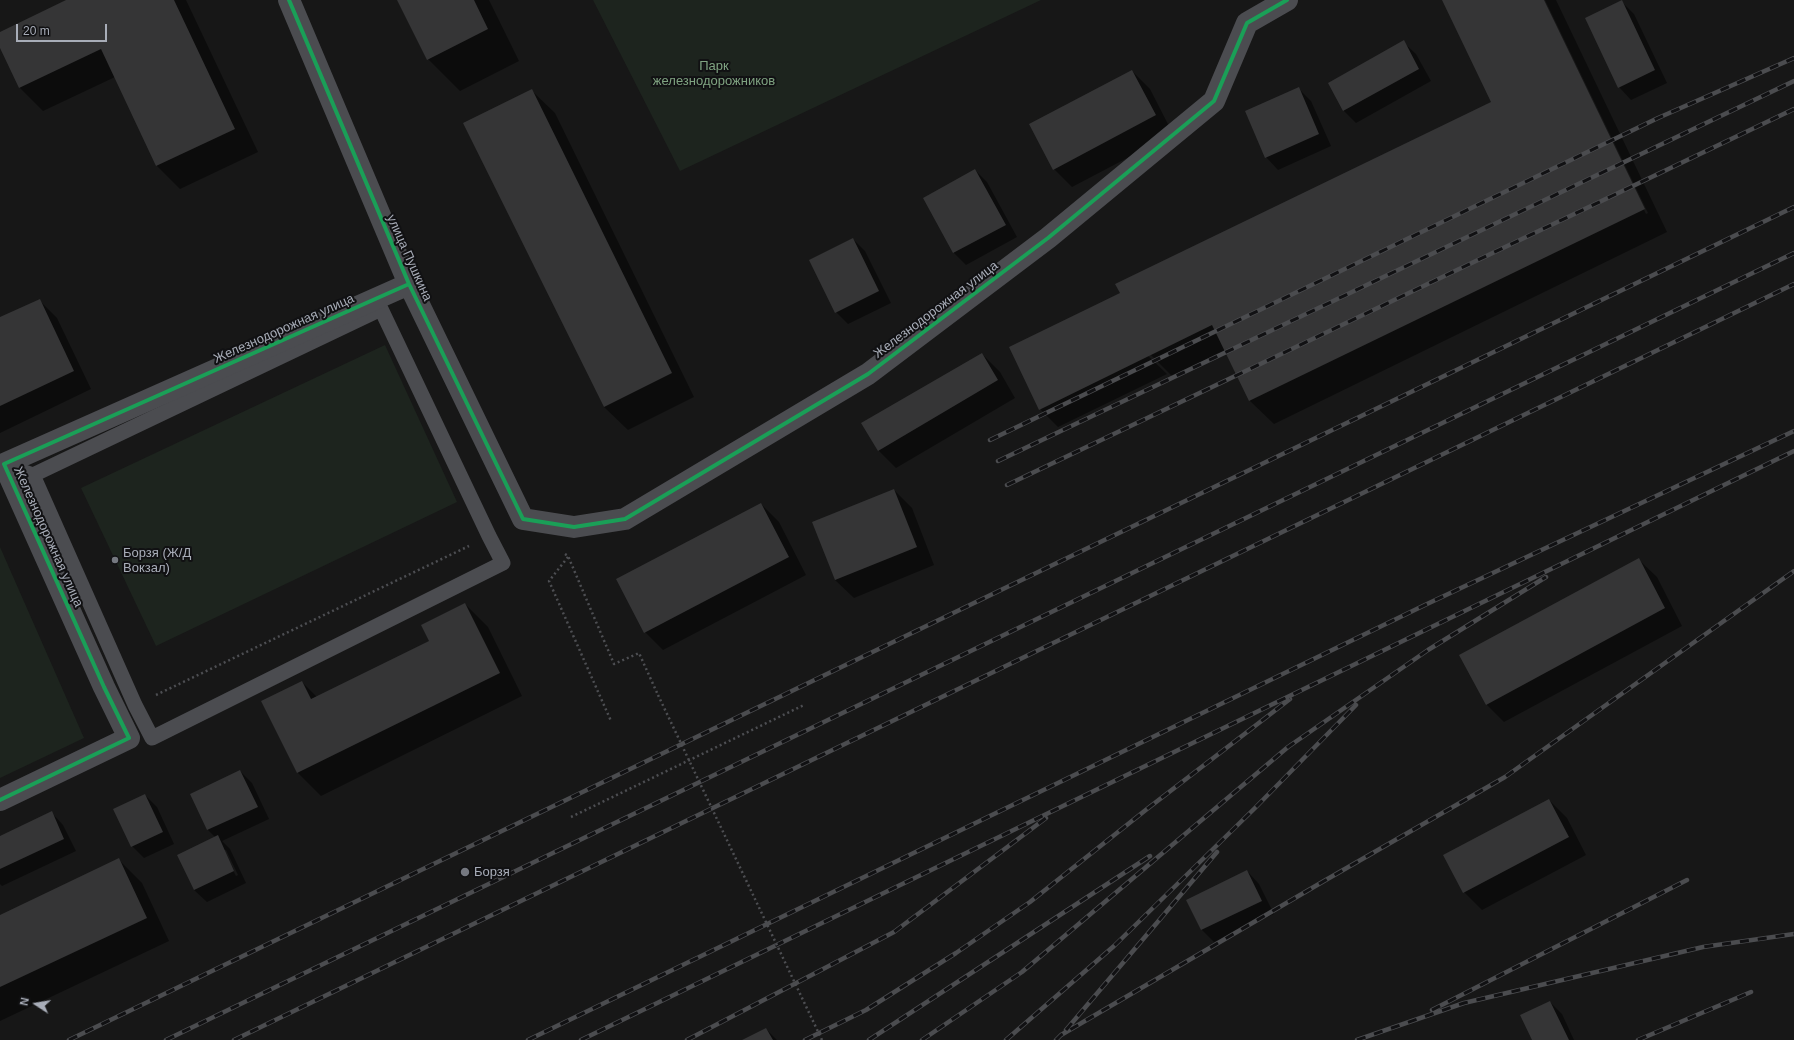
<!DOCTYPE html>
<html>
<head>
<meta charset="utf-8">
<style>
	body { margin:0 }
	#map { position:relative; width:1794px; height:1040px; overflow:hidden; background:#171717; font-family:Helvetica,sans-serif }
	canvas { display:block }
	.north { position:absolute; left:16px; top:984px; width:40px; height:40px; -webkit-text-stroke:3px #111113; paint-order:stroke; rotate:282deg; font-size:11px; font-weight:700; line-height:16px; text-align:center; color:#a8adb8 }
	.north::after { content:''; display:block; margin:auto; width:14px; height:18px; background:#a8adb8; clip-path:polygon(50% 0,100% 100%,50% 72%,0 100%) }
	.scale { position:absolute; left:16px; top:24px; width:91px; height:18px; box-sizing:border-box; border:2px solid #a8adb8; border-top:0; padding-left:5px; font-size:12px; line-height:14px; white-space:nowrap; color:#a8adb8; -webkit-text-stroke:3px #111113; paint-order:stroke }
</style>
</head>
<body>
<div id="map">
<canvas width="1794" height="1040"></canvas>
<div class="north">N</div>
<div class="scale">20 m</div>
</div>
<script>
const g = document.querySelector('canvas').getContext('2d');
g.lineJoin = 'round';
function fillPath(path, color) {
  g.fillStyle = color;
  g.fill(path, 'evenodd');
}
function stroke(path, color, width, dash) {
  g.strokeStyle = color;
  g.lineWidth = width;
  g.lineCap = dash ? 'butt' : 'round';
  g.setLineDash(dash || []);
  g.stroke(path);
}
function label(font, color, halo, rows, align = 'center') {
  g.font = font + ' Helvetica,sans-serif';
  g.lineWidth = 4;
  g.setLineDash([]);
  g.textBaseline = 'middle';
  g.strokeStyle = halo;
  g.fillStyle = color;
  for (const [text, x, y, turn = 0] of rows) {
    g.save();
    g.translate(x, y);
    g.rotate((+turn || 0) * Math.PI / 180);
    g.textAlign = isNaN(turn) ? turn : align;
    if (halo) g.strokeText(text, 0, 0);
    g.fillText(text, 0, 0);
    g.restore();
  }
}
fillPath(new Path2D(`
	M593 0H1041L680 171Z
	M385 345 457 502 156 646 81 488Z
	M0 547 84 738 0 778Z`), '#1d241e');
fillPath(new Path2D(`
	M69 0H186L258 152 180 189 157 166 115 77 43 111 20 88 0 45V33Z
	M398 0H489L519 61 460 91 428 59Z
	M1443 0H1543L1646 214 1648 213 1545 0H1556L1667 232 1274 424 1250 401 1227 352 1174 378 1147 351 1145 353 1167 374 1058 427 1040 409 1121 294 1493 102Z
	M1622 2 1634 14 1667 83 1631 100 1619 87Z
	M1403 42 1416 54 1431 81 1356 123 1344 111 1329 83Z
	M1132 71 1150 89 1173 134 1072 187 1054 169Z
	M1299 89 1311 101 1331 146 1278 170 1266 157Z
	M531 90 555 113 694 397 628 430 604 407Z
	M975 170 987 182 1017 237 966 265 954 253 924 198Z
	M853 239 865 251 891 303 848 324 836 312Z
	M39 300 57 318 91 389 0 433V318Z
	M982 354 1000 372 1015 398 896 468 878 450Z
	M894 490 912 508 934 565 854 598 835 580Z
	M761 504 779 522 806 575 663 650 645 632Z
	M1638 559 1657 577 1682 626 1504 722 1486 704Z
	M465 604 488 627 522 696 321 796 298 773 302 682 317 697 430 641Z
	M240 771 252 783 269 819 222 841 230 849 246 883 207 902 194 890 215 837 208 830 191 794ZM223 850H226L238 875 236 876Z
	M145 795 157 807 174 844 144 858 132 846Z
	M1549 800 1567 818 1586 855 1482 910 1464 892Z
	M51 812 63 825 76 851 2 886 0 884V837Z
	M119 860 142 883 169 941 0 1021V916Z
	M1247 871 1259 884 1274 914 1214 942 1202 930 1187 900Z
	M1550 1002 1562 1014 1574 1040H1533Z
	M766 1029 777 1040H744Z`), '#0007');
fillPath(new Path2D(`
	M66 0H174L235 129 156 166 101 49 19 88 0 48V32Z
	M397 0H474L488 29 427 60Z
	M1442 0H1544L1645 209 1249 401 1212 325 1039 410 1009 347 1120 293 1115 284 1491 102Z
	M1622 0 1655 70 1618 88 1585 18Z
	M1404 40 1419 69 1343 111 1328 83Z
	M1132 70 1156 115 1053 170 1029 124Z
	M1299 87 1319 134 1265 158 1245 111Z
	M532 89 672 373 604 407 463 123Z
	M975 169 1006 225 953 253 923 198Z
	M853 238 879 291 835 313 809 260Z
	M40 299 74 371 0 406V317Z
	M982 353 998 380 878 451 861 423Z
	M894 489 917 547 835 580 812 522Z
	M761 503 789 557 644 633 616 579Z
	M1639 558 1665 608 1486 705 1459 655Z
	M465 603 500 673 297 773 261 701 302 681 311 699 429 641 421 625Z
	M240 770 258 807 207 830 190 794Z
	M145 794 163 832 131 847 113 809Z
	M1549 799 1569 837 1463 893 1443 855Z
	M52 811 64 839 0 869V836Z
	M218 835 234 871 194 890 177 855Z
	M119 858 147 918 0 987V915Z
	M1247 870 1262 901 1201 930 1186 900Z
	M1550 1001 1569 1040H1532L1520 1015Z
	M766 1028 773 1040H742Z`), '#353536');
stroke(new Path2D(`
	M565 554 568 556 614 664 639 653 658 695
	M568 557 549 581 611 721
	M156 695 469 546
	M571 817 804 705`), '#4d4e52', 2.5, [2, 3]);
stroke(new Path2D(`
	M381 309 489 536 503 563 152 738 135 705 33 475Z
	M0 463 33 475`), '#4b4c50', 15);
stroke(new Path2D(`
	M289 0 409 284 523 519 574 527 625 519 868 374 1048 238 1214 101 1247 23 1287 0
	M0 800 129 738 104 687 4 464 409 284`), '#4b4c50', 22);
const rail = new Path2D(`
	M990 440 1658 118 1794 58
	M998 461 1794 81
	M1007 485 1794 109
	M1432 1010 1687 880
	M1066 1030 1217 852
	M69 1040 1794 207
	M166 1040 1794 253
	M234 1040 1794 284
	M528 1040 1427 604 1794 431
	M581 1040 1794 451
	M687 1040 894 932 1046 818
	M805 1040 866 1010 956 953 1030 902 1147 809 1290 699
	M869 1040 1150 856
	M922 1040 1022 972 1288 747 1428 650 1546 577
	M1006 1040 1114 946 1255 808 1356 705
	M1056 1040 1061 1035 1324 881 1505 777 1794 571
	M1357 1040 1464 1003 1703 947 1794 934
	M1638 1040 1751 992`);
stroke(rail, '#4b4c4f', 4.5);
stroke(rail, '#111113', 3, [9]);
stroke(new Path2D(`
	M658 695 822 1040`), '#4d4e52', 2.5, [2, 3]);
stroke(new Path2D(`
	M289 0 409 284 523 519 574 527 625 519 868 374 1048 238 1214 101 1247 23 1287 0
	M0 800 129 738 104 687 4 464 409 284`), '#1a9f57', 4);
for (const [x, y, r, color] of [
	[115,560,4,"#757880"],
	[465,872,5,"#757880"]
]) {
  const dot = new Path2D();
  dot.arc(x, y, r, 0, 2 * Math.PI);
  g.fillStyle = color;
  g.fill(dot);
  stroke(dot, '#111113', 1.5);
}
label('13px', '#7fa381', '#111113', [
	["Парк",714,66],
	["железнодорожников",714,81]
]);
label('13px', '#a8adb8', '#111113', [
	["улица Пушкина",409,258,66],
	["Железнодорожная улица",936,310,-37],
	["Железнодорожная улица",284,329,-24],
	["Железнодорожная улица",48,537,66]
]);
label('13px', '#a8adb8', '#111113', [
	["Борзя (Ж/Д",123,553],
	["Вокзал)",123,568],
	["Борзя",474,872]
], 'left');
</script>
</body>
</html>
